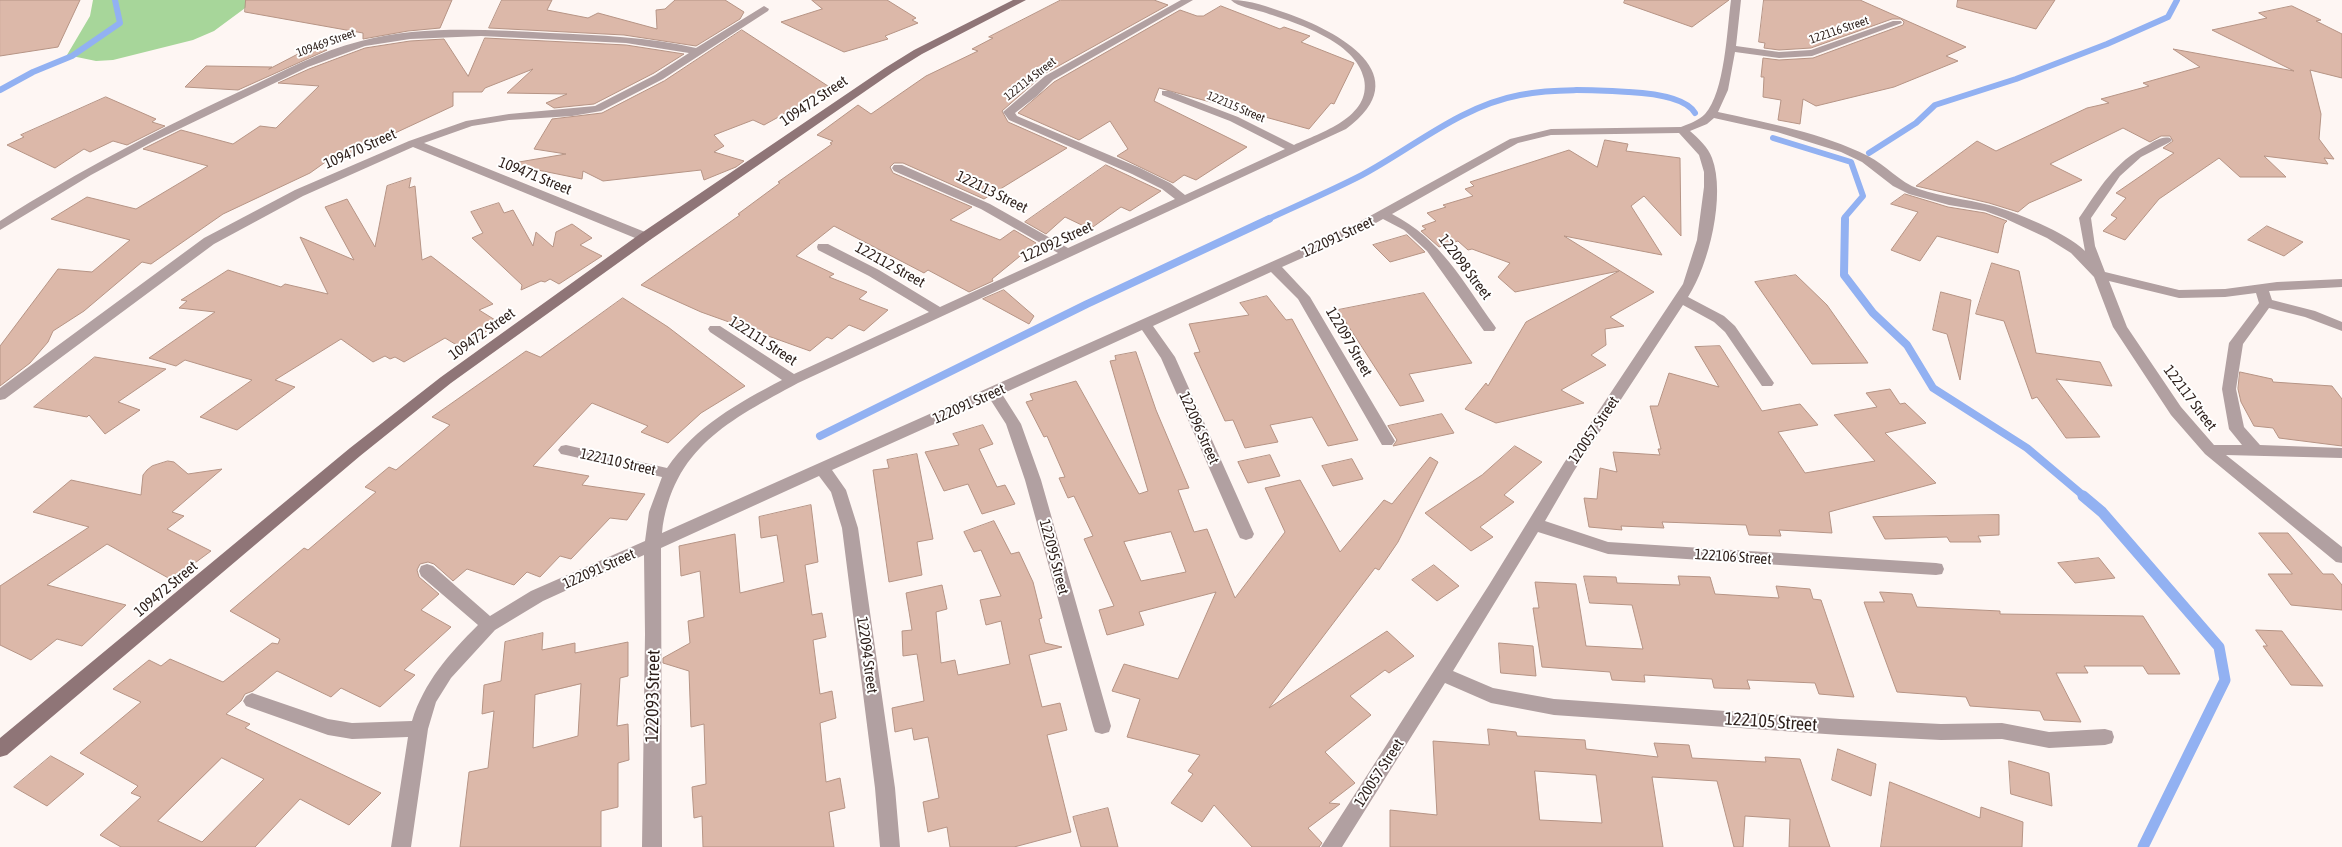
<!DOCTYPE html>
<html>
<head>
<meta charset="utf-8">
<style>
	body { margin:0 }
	canvas { display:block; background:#fef6f3 }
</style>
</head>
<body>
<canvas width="2342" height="847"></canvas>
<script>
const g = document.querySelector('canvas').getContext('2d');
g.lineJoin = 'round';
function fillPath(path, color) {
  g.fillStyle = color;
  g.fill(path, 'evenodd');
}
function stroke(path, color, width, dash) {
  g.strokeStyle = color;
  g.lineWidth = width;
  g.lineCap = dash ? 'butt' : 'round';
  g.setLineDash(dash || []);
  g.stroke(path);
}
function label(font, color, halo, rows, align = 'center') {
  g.font = font + ' "Asap Condensed",sans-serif';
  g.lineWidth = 4;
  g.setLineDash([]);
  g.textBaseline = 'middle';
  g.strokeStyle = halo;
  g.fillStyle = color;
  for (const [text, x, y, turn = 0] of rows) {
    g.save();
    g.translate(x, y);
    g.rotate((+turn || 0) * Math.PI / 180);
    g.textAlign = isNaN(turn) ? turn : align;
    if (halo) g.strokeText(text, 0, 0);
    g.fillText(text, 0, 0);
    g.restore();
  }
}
fillPath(new Path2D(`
	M93 0H256L214 31 193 40 113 60 96 61 67 55 90 16Z`), '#a7d69a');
stroke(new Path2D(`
	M0 90 33 72 72 56 120 23 115 0
	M1773 138 1851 162 1863 196 1845 217V220
	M1869 153 1916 123 1935 105 2016 79 2107 44 2168 17 2177 0
	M1266 220C1298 205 1331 191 1362 175 1414 147 1461 106 1520 95 1556 88 1592 90 1629 92 1647 93 1685 96 1695 113`), '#92b1f2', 6);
stroke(new Path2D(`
	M1845 219 1844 275 1873 313 1907 345 1933 388 2027 448 2085 497
	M820 436 1087 304 1269 219`), '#92b1f2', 8);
stroke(new Path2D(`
	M2083 496 2102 512 2219 647 2225 680 2143 847`), '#92b1f2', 11);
const building = new Path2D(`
	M0 0H80L58 47 0 56Z
	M246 0H452L440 28 408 31 363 39V33L245 12Z
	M502 0H552L547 10 588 18 598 13 657 29 656 10 665 9 675 0H725L744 12 740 19 696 46 624 35 489 28Z
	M812 0H887L916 18 912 20 918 23 885 36 888 39 844 52 781 22 822 9Z
	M1061 0H1154L1168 5 1044 74 1002 111 1008 122 1067 148 984 199 903 163H894L890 167 893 173 972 207 950 220 1000 240 1014 230 1036 243 992 279 993 281 969 292 928 270 924 273 834 226 796 256 834 274 829 277 867 292 859 299 888 310 864 331 849 325 832 339 827 337 810 351 701 312 641 285 740 215 738 214 780 183 778 182 832 144 830 143 833 141 817 135 858 105 871 114 926 76 978 51 972 49 993 38 989 37Z
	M1625 0H1729L1692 27 1624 3Z
	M1764 0H1860L1966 47 1946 56 1958 61 1894 87 1816 106 1803 99 1800 124 1778 120 1781 100 1763 97 1764 77H1761L1763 58 1779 60 1813 58 1903 25 1904 22 1901 19H1892L1811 48 1779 50 1764 48 1765 43 1759 42Z
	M1958 0H2055L2036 29 1957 7Z
	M1221 6 1280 29 1284 27 1310 36 1301 42 1354 63 1334 104 1331 103 1309 129 1159 88 1154 101 1247 147 1196 180 1184 175 1173 183 1117 156 1128 149 1110 121 1079 140 1018 113 1054 82 1180 10 1197 16H1203Z
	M2292 6 2321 20 2316 21 2342 34V78L2310 70 2321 114 2319 139 2334 159 2324 158 2328 164 2264 156 2286 177H2240L2219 158 2159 199 2125 240 2103 231 2117 218 2111 215 2126 198 2116 193 2174 153 2163 148 2173 141 2170 136H2161L2150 142 2123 128 2050 164 2082 180 2029 203 2018 212 1989 203 1916 186 1977 141 1996 151 2087 108 2109 103 2101 99 2149 86 2143 83 2200 67 2173 49 2294 71 2212 30 2267 18 2259 13Z
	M742 30 831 88 764 125 753 120 714 135 724 146 714 152 744 161 736 167 704 180 701 170 603 181 583 171 582 179 513 165V163L566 154 534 149 552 119 602 113 664 81Z
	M485 38 626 45 684 54 654 73 594 104 554 108 546 103 567 94 507 93 533 69 485 88 482 92H453V106L348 155 341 151 310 173 223 214 151 264 142 262 84 311 53 331 48 342 30 363 0 386V346L58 269 92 272 130 240 51 219 87 197 136 209 208 166 143 149 181 130 233 144 260 126 276 128 319 86 278 83 309 69 365 48 410 41 444 39 468 76Z
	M306 50H327L238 90 185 87 206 66 272 67 269 69Z
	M106 97 156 119 152 122 165 126 127 145 113 141 90 152 84 149 55 168 7 145 24 137 21 135Z
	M1605 140 1628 144 1626 151 1680 158 1681 236 1644 196 1631 206 1662 255 1564 236 1654 292 1610 317 1624 326 1605 329 1606 345 1591 355 1606 365 1561 390 1584 403 1496 423 1465 409 1486 383 1488 386 1526 322 1619 271 1515 292 1498 277 1510 263 1472 249 1468 250 1458 241 1439 247 1421 231 1426 229 1422 226 1436 221 1427 213 1446 207 1443 205 1473 196 1465 189 1474 186 1470 182 1569 150 1597 167Z
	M1106 165 1161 191 1130 211 1121 207 1090 229 1065 217 1046 234 1025 222Z
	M411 178 409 188 415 186 422 260 431 256 493 304 479 310 500 323 460 347 445 338 404 362 395 357 390 359 385 356 373 362 341 339 275 380 295 387 237 430 200 417 252 380 185 360 176 366 149 358 215 312 179 308 187 301 181 300 228 270 281 287 285 284 328 294 300 237 354 260 325 207 347 199 375 247 387 186Z
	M1905 194 1948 207 1985 213 2007 221 2004 224 1998 253 1937 236 1920 261 1891 250 1918 212 1891 204Z
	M499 203 504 213 513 210 533 246 536 232 553 247 556 232 572 224 592 238 580 245 602 256 559 284 550 279 545 282 541 281 521 290 522 285 472 238 483 233 471 212Z
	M2267 226 2303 242 2284 256 2248 240Z
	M1407 235 1425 252 1390 262 1373 245Z
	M1992 263 2019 271 2036 353 2100 362 2112 386 2056 379 2100 437 2066 438 2037 397 2032 399 2004 321 1976 314Z
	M1796 275 1827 305 1868 363 1812 364 1755 282Z
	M1004 290 1034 316 1029 324 983 299Z
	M1941 292 1971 300 1960 380 1947 334 1933 330Z
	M1424 293 1472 363 1409 374 1424 401 1400 406 1338 310Z
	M1267 296 1286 320 1292 319 1358 440 1328 446 1312 417 1270 425 1278 442 1245 448 1233 420 1225 421 1194 353 1200 352 1189 324 1249 315 1240 303Z
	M623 298 668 327 745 386 701 413 668 443 641 432 648 426 592 403 533 466 589 476 582 485 645 494 627 520 610 518 571 559 560 556 540 577 527 572 514 585 467 569 453 581 434 564 428 562 420 564 417 570 419 577 439 594 421 610 451 627 404 670 415 675 380 707 341 688 331 697 277 671 253 691 245 694 241 701 226 714 250 724 245 728 381 793 349 825 300 799 255 847H121L100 835 141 797 131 793 138 786 80 753 141 702 113 689 149 660 161 666 170 659 223 682 272 643 278 644 280 639 230 611 304 548 308 550 376 492 365 487 389 467 396 470 450 425 432 417 526 351 540 357ZM222 758 264 779 202 842 158 821Z
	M1720 346 1762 411 1800 404 1818 425 1778 432 1805 473 1875 461 1834 415 1877 407 1866 393 1890 389 1900 404 1905 403 1926 423 1885 433 1936 483 1829 512 1832 533 1779 530 1781 536 1749 535 1746 525 1662 522 1664 528 1621 526 1622 530 1589 527 1584 498 1597 499 1600 468 1617 472 1613 452 1660 455 1658 449H1661L1650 406H1658L1669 373 1719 387 1695 347Z
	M1136 352 1156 410 1189 488 1178 490 1194 532 1207 529 1235 598 1285 532 1265 488 1300 480 1340 552 1384 500 1392 504 1430 457 1438 462 1398 542 1379 570 1375 568 1269 708 1387 631 1414 656 1389 673 1385 670 1350 696 1371 715 1325 752 1355 783 1329 803 1340 804 1308 828 1322 843 1319 847H1252L1214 805 1202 822 1171 803 1193 774 1188 771 1200 755 1127 737 1140 699 1112 691 1124 664 1178 679 1216 592 1139 612 1144 625 1107 635 1099 610 1114 606 1084 539 1093 536 1074 496 1068 498 1059 478 1065 477 1047 436 1044 437 1026 402 1033 400 1030 394 1076 381 1139 494 1148 491 1110 361 1116 360 1115 356ZM1171 532 1186 572 1141 581 1124 542Z
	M95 357 166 369 118 402 140 410 105 434 89 415 87 417 34 407Z
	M2240 372 2272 379 2273 382 2332 386 2342 399V446L2279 438 2273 428 2254 426 2241 402 2238 389Z
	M1442 414 1454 433 1393 446 1397 440 1388 426Z
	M983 425 993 444 979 449 997 487 1005 485 1015 504 982 514 968 484 944 491 925 452 959 445 953 434Z
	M1515 446 1542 462 1504 495 1514 502 1480 527 1493 537 1471 551 1425 513 1482 475Z
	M917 454 933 539 917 542 922 575 889 582 873 470 889 468 887 460Z
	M1270 455 1280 476 1248 483 1238 462Z
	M1352 459 1363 479 1333 486 1322 466Z
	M168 461 174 462 188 474 222 469 172 512 184 516 167 529 211 551 172 580 107 544 47 585 126 605 82 646 57 639 31 660 0 645V586L89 527 33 512 71 480 141 495 143 475 147 470 152 466Z
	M811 505 818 562 805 565 812 615 822 613 826 637 813 640 820 694 832 691 836 718 820 723 826 782 840 778 845 808 829 812 834 847H703L702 816 694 818 692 787 706 784 704 724 691 727 689 671 663 663V658L690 643 688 621 704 617 700 571 681 576 679 546 735 534 740 593 784 582 777 535 761 538 759 517Z
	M1999 515V535L1978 536 1981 542H1950L1947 537 1885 539 1873 517Z
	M994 521 1011 554 1019 552 1033 582 1042 618 1039 619 1045 643 1062 647 1029 655 1042 707 1060 703 1067 730 1047 735 1071 832 1014 847H950L947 827 928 832 923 802 939 798 928 737 914 740 912 728 895 732 892 708 924 701 917 654 903 656 902 631 912 630 906 593 942 585 947 609 936 612 941 663 955 660 958 675 1010 664 1001 621 986 625 980 600 1001 596 981 550 974 552 964 532Z
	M2259 533H2288L2323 574H2333L2342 585V610L2291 605 2268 574H2292Z
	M2099 558 2115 578 2075 583 2058 563Z
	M1434 565 1459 586 1437 601 1412 580Z
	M1584 576 1616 577 1617 583 1680 585 1678 576 1710 577 1715 594 1779 598 1776 586 1810 589 1813 599 1821 600 1854 697 1819 694 1815 683 1747 680 1750 689 1714 688 1712 679 1644 675 1645 682 1612 680 1610 672 1542 667 1533 608H1539L1535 582 1576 584 1586 646 1643 649 1632 605 1590 603Z
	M1880 592 1912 594 1917 607 2000 611V614L2143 616 2180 674H2148L2143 666H2084L2088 673H2056L2081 722 2044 720 2040 711 1970 706 1966 697 1897 692 1864 602H1884Z
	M2256 630 2282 631 2323 686 2291 685 2263 646H2267Z
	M543 633 542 650 575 643V653L628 642V676L620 678 617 726 628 724 629 760 618 763V807L601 811V847H460L469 772 488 768 494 711 482 714 484 685 501 681 505 642ZM581 684 578 736 533 748 535 695Z
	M1499 643 1533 646 1536 676 1501 673Z
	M1488 729 1516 732 1517 736 1585 740 1586 749 1658 757 1654 743 1689 745 1692 758 1766 762 1765 757 1800 759 1830 847H1789L1790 819 1745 816 1743 847H1734L1717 781 1652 777 1663 847H1390V810L1437 815 1433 741 1489 745ZM1535 771 1596 775 1602 823 1540 820Z
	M1838 749 1876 764 1871 796 1832 780Z
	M51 756 84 774 47 806 14 787Z
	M2009 761 2049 773 2052 806 2011 794Z
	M1890 782 1980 818 1981 807 2023 822 2022 847H1881Z
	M1108 808 1118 847H1081L1073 817Z`);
fillPath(building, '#dcb8a9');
stroke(building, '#b69485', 1);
fillPath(new Path2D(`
	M1181 0H1193L1053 80 1037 96 1015 113 1017 116 1140 168 1170 183 1185 195 1285 149 1230 121 1162 95V91H1170L1238 117 1294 145C1320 133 1372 117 1364 79 1356 41 1296 23 1263 12 1253 9 1238 7 1231 0 1251 0 1268 7 1286 13 1338 31 1420 75 1346 129L798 383C730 420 672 448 662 533L1350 227 1510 139 1551 129 1681 127C1689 124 1699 120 1705 114 1725 92 1727 29 1731 0H1741L1736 46 1779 52 1811 50 1893 21H1901L1902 23 1812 56 1779 58 1735 52 1728 90 1718 112C1768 123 1822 133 1868 156 1886 165 1899 182 1919 189 1942 197 1966 199 1989 205 2014 211 2067 233 2085 251L2079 218C2100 188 2114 162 2148 145 2155 141 2162 136 2170 138L2172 140 2170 142 2141 157 2120 176 2091 218 2095 246 2105 272 2179 290 2225 289 2277 282 2342 279V287L2269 291 2272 300 2315 311 2342 322V331L2305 317 2269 308 2243 344 2236 389 2244 427 2260 445 2342 448V458L2226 455 2342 547V563L2336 562 2205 454 2171 415 2113 327 2094 277 2071 253 2047 238 2004 218 1985 211 1949 205 1909 194 1893 186 1862 162 1841 152 1777 132 1714 118 1707 124 1690 131C1699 139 1708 147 1712 158 1726 195 1709 265 1688 297L1724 316 1735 326 1774 383 1772 386H1762L1725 332 1714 322 1683 305 1574 471 1545 521 1608 542 1936 563 1942 564 1944 569 1942 574 1936 575 1608 554 1538 532 1453 671 1493 688 1554 699 1840 719 1941 724 2002 723 2049 732 2105 729 2112 731 2114 737 2112 743 2105 745 2049 748 2002 739 1941 740 1840 735 1554 715 1491 703 1445 683 1342 847H1321L1489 585 1564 463 1683 284 1697 240 1704 187V172L1699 155 1679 133 1551 135 1518 143 1392 214C1441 239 1463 282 1494 325L1496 328 1494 331H1484L1427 251 1404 230 1383 219 1358 233 1282 267 1310 297 1395 441 1392 445H1382L1298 299 1271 272 1153 326 1175 357 1254 534 1252 538 1246 540 1240 538 1238 534 1161 358 1142 330 1002 394 1021 424 1041 480 1111 726 1109 732 1102 734 1095 732 1093 726 1025 480 1006 424 990 399 832 470 846 490 858 528 895 788 900 847H880L875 788 842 528 831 492 819 476 661 548 662 847H642L645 634 644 555 543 601 495 630 451 678 436 702 428 729 411 847H391L408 737 352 739 328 735 246 706 243 701 246 696 252 693 328 719 352 723 412 721C424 682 449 654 478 625L421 576 419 571 421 566 427 564 433 566 490 616 531 591 645 541 649 512 662 477 566 455 561 454 558 450 561 446 566 445 667 468C696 426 738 403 782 380L710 332 708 329 710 326H720L794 374 929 312 869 276 818 250 817 247 818 244H828L879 270 940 307 1058 253 981 209 894 171 892 168 894 165H902L990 204 1068 248 1175 199 1162 189 1132 174 1009 120 1003 112 1045 76ZM2109 281 2179 298 2225 297 2256 293 2259 303 2229 343 2222 389 2229 429 2242 445H2214L2181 407 2127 327Z
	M764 6 769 9 768 11 663 79 601 111 572 116 509 120 472 126 424 143 650 234 651 237 650 240H640L413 147 303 196 214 244 5 399 0 400V388L204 238 295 190 409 141 466 121 509 114 595 106 655 75 689 53 626 43 481 36 410 39 365 46 308 67 152 142 91 175 0 230V221C80 170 157 130 243 90 282 72 320 51 361 41 423 25 487 30 550 33 599 35 648 37 696 48Z`), '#b1a0a1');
fillPath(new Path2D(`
	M1013 0H1026L922 54 893 72 650 240 451 383 360 456 7 755 0 757V738L350 448 441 377 640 234 885 68 914 50Z`), '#8f7577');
label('12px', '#2c1e19', '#fff', [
	["122116 Street",1839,30,-19],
	["109469 Street",326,43,-20],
	["122114 Street",1030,79,-38],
	["122115 Street",1236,107,23]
]);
label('15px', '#2c1e19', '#fff', [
	["109472 Street",814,101,-34],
	["109470 Street",360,149,-24],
	["109471 Street",535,176,22],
	["122113 Street",992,192,26],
	["122091 Street",1338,237,-25],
	["122092 Street",1057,242,-25],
	["122112 Street",890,265,29],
	["122098 Street",1465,267,53],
	["109472 Street",482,334,-36],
	["122111 Street",763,341,33],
	["122097 Street",1349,342,60],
	["122117 Street",2190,398,53],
	["122091 Street",969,404,-24],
	["122096 Street",1199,428,66],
	["120057 Street",1594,430,-56],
	["122110 Street",618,462,13],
	["122095 Street",1054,557,75],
	["122106 Street",1733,557,4],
	["122091 Street",599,569,-24],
	["109472 Street",166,589,-40],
	["122094 Street",867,655,82],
	["120057 Street",1379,773,-57]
]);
label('18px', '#2c1e19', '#fff', [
	["122093 Street",653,696,-89],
	["122105 Street",1771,722,4]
]);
</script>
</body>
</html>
